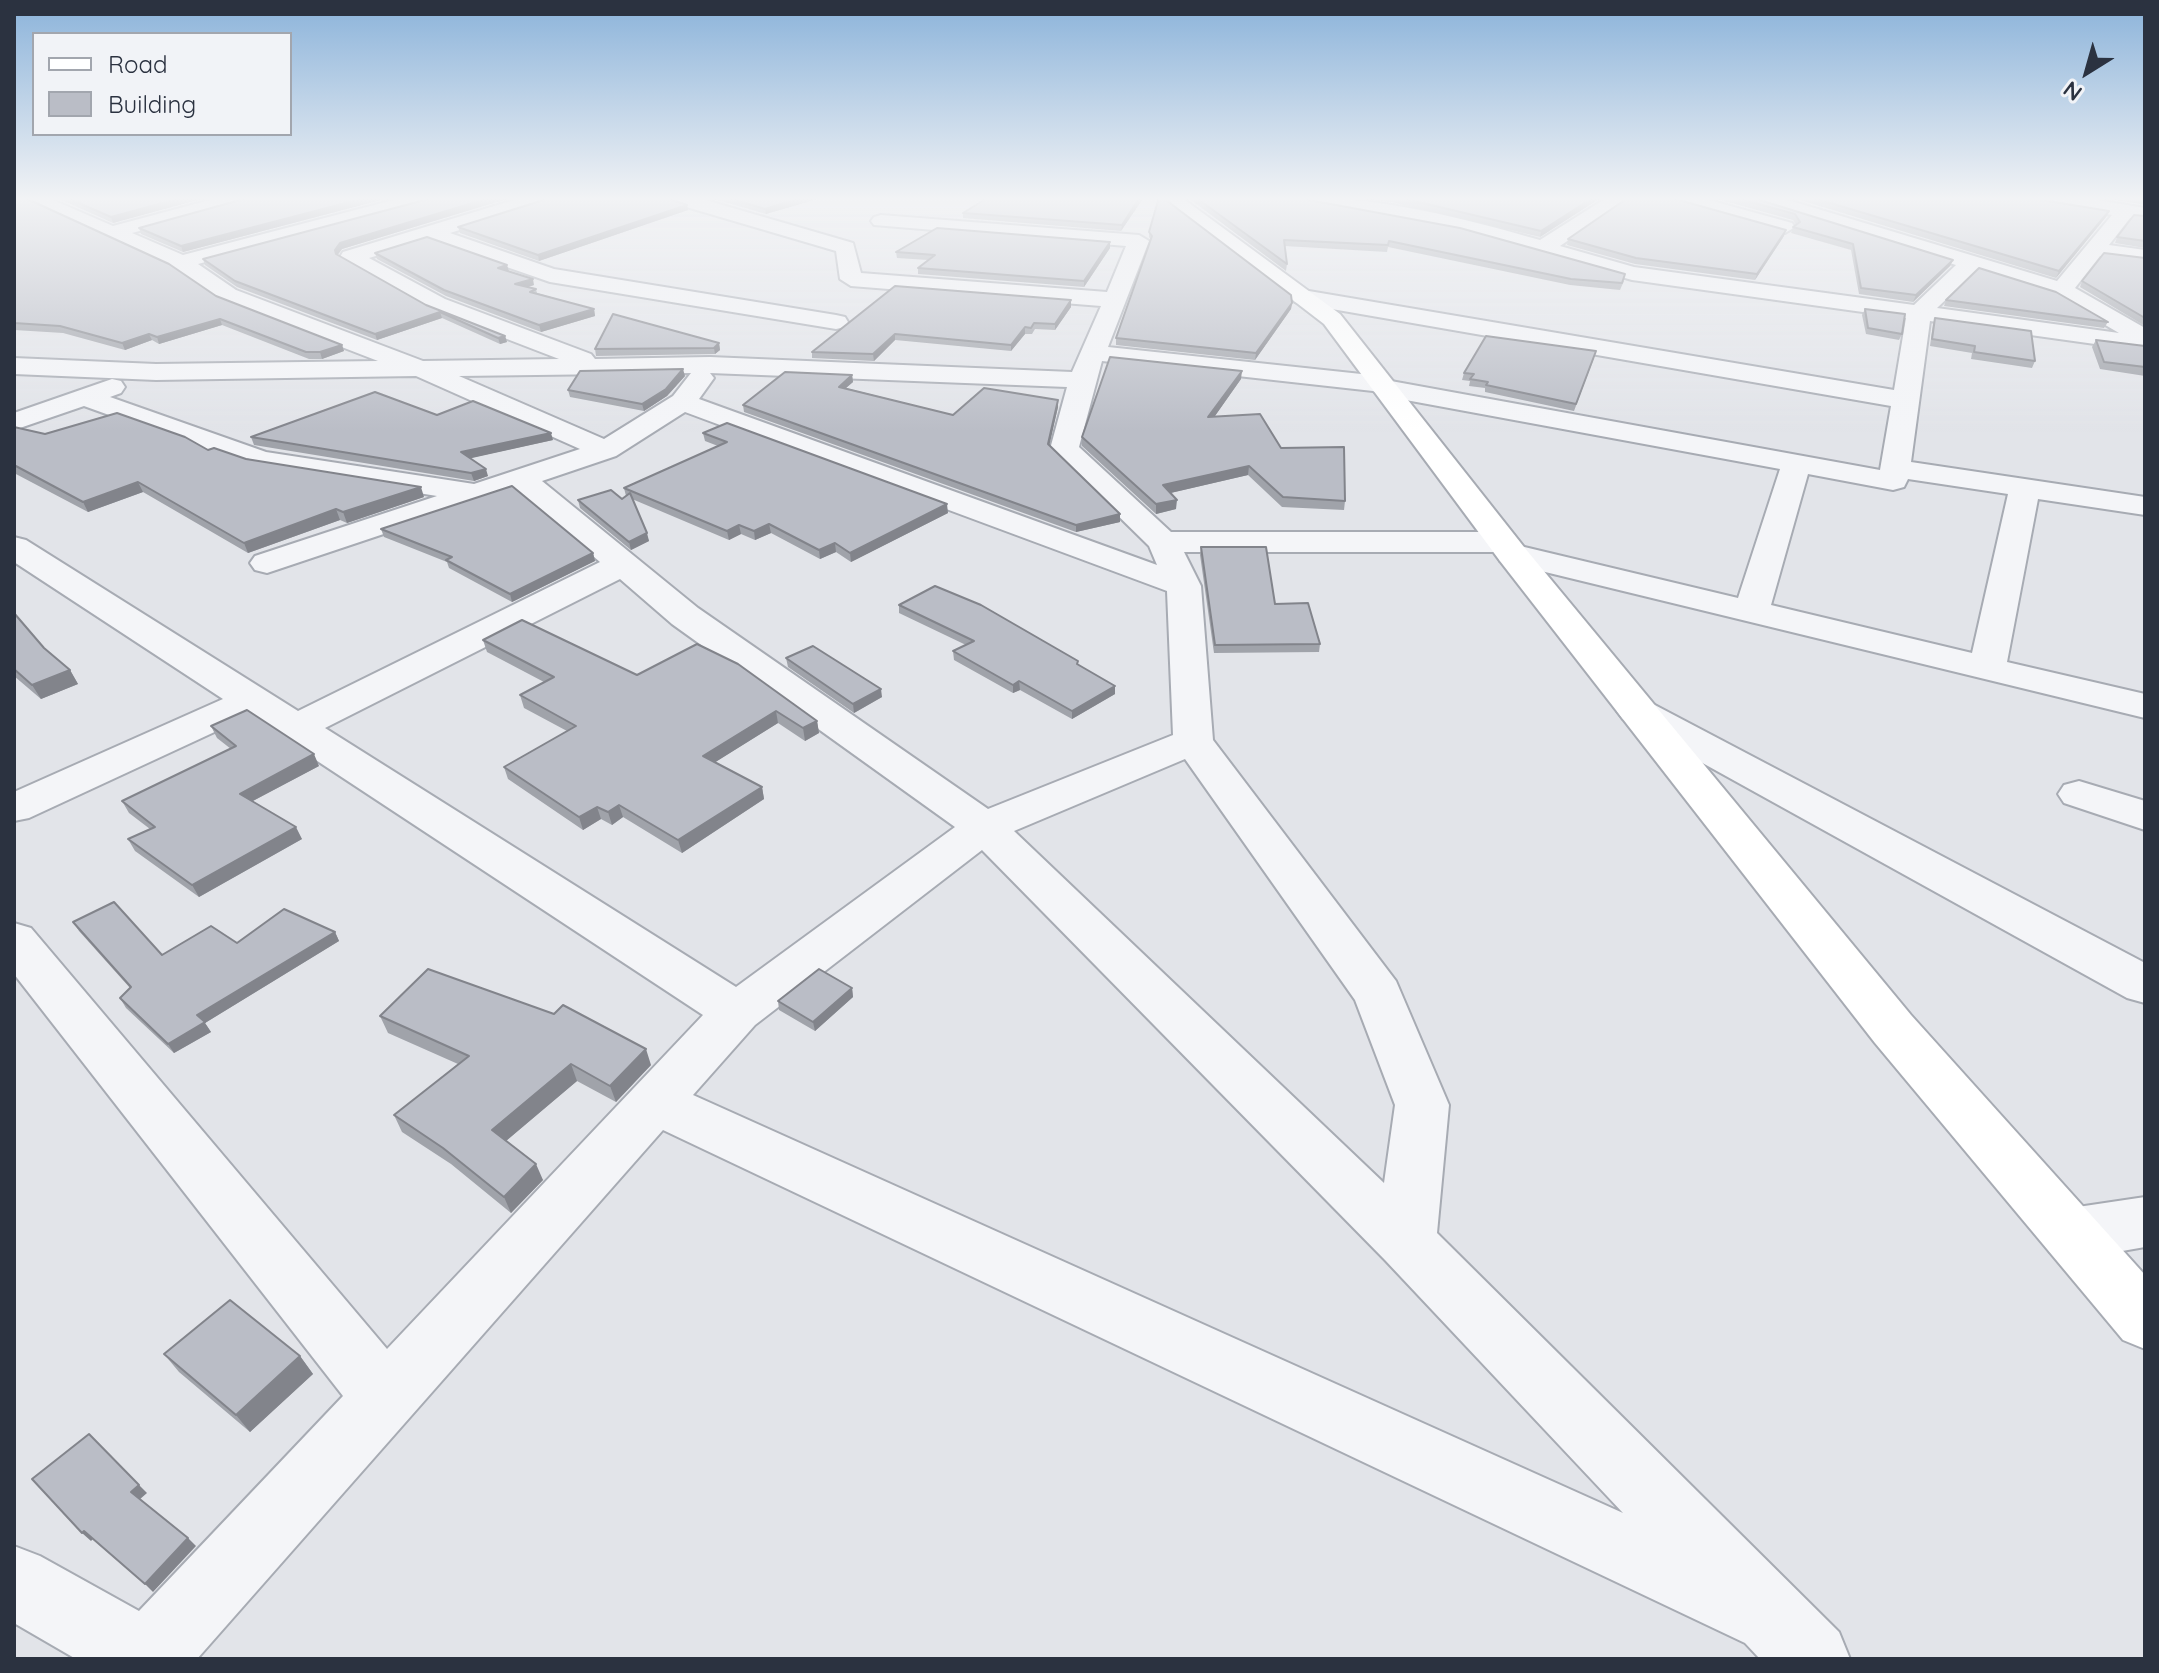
<!DOCTYPE html>
<html>
<head>
<meta charset="utf-8">
<style>
	body { margin:0 }
	#map { position:relative; width:2159px; height:1673px; overflow:hidden; background:#e2e4e9; font-family:Quicksand,sans-serif }
	canvas { display:block }
	.frame { position:absolute; inset:0; border:16px solid #2b3240; pointer-events:none }
	.legend { position:absolute; left:32px; top:32px; width:260px; height:104px; box-sizing:border-box; background:#f1f3f7; border:2px solid #a2a6ae; margin:0; padding:10px 14px; list-style:none; font-size:24px; color:#2b3240 }
	.legend li { display:flex; align-items:center; gap:16px; height:40px }
	.legend b { width:40px; border:2px solid #a2a6ae }
	.north { position:absolute; left:2047px; top:32px; width:80px; height:80px; -webkit-text-stroke:6px #f1f3f7; paint-order:stroke; rotate:217deg; font-size:22px; font-weight:700; line-height:32px; text-align:center; color:#2b3240 }
	.north::after { content:''; display:block; margin:auto; width:28px; height:36px; background:#2b3240; clip-path:polygon(50% 0,100% 100%,50% 72%,0 100%) }
</style>
</head>
<body>
<div id="map">
<canvas width="2159" height="1673"></canvas>
<div class="frame"></div>
<ul class="legend">
<li><b style="height:10px;background:#fff"></b>Road</li>
<li><b style="height:22px;background:#babdc6"></b>Building</li>
</ul>
<div class="north">N</div>
</div>
<script>
const g = document.querySelector('canvas').getContext('2d');
g.lineJoin = 'round';
function stroke(path, color, width, dash) {
  g.strokeStyle = color;
  g.lineWidth = width;
  g.lineCap = dash ? 'butt' : 'round';
  g.setLineDash(dash || []);
  g.stroke(path);
}
function fillPath(path, color) {
  g.fillStyle = color;
  g.fill(path, 'evenodd');
}
const street = new Path2D(`
	M20 197H46L113 226 221 197H254L252 201 132 233 183 255 405 197H438L436 201 198 264 236 290 423 361 559 359 429 309 340 257 343 252 524 197H555L553 201 450 233 554 269 836 315 845 317 848 322 845 327 836 329 550 282 429 240 369 258 445 299 591 354 595 359 710 357 1072 372 1101 306 851 286 840 279 836 251 666 201 664 197H695L853 243 861 273 1107 292 1126 246 874 225 871 221 874 217 881 215 1139 235 1149 241 1108 347 1380 376 1391 381 1880 470 1891 406 1303 304 1295 302 1291 297 1295 292 1303 290 1894 390 1906 318 1632 280 1460 231 1309 203 1300 197C1381 197 1462 218 1540 240L1608 197H1631L1560 246 1634 267 1914 305 1956 265 1749 201 1747 197H1778L2057 281 2112 215 2040 203 2031 197H2079L2145 208V220L2130 218 2109 245 2145 250V262L2100 256 2075 288 2145 328V351L1930 321 1911 462 2145 497V515L2038 499 2007 662 2145 694V718L1500 561 1497 552H1184L1201 586 1213 740 1396 981 1449 1105 1437 1233 1839 1632 1850 1659H1760L1745 1643 663 1130 197 1659H76L14 1623V1546L40 1556 139 1611 343 1396 14 974V923L31 928 387 1349 703 1015 249 716 29 818 14 821V792L223 699 14 562V537L26 540 298 711 600 562 515 490 267 573 255 570 250 563 255 556 437 496 251 466 84 406 14 430V413L112 379 121 381 125 387 121 393 110 397 266 452 474 484 580 449 416 376 156 380 14 374V358L156 364 378 361 220 300 173 267ZM1976 271 2054 295 2119 333 1937 308ZM1102 361 1373 391 1384 396 1780 469 1738 598 1516 545 1518 542 1514 535 1502 532H1171L1079 447ZM691 373 673 396 604 439 459 376ZM710 373 1067 387 1050 449 1149 546 1157 565 699 399 714 378ZM685 412 1167 591 1173 735 988 809 698 608 542 481 616 456ZM1808 474 1893 490 1904 487 1908 479 2008 494 1972 653 1771 605ZM620 579 672 624 955 827 736 987 325 728ZM1185 759 1355 1000 1395 1105 1384 1183 1014 831ZM982 850 1385 1260 1623 1513 693 1095 755 1025Z
	M1666 197H1698L1792 223 1795 227 1785 233 1668 201Z
	M1637 699 1651 703 2145 963V1003L2127 998 1623 719 1617 711 1623 703Z
	M2079 781 2145 801V830L2064 803 2058 794 2064 785Z
	M2145 1197V1247L2071 1260 2050 1252 2041 1234 2050 1216 2071 1208Z`);
const secondary = new Path2D(`
	M1159 197H1181L1340 314 1524 547 1911 1015 2145 1275V1349L2123 1340 1875 1043 1500 561 1324 324Z`);
stroke(street, '#a7abb3', 4);
stroke(secondary, '#a7abb3', 4);
fillPath(street, '#f4f5f8');
fillPath(secondary, '#fff');
fillPath(new Path2D(`
	M14 197 216 296 342 345 344 351 322 359H309L222 325 159 344 152 340 125 350 63 333 14 330Z
	M55 197H208L113 223Z
	M251 197H392L183 252 141 234 139 228Z
	M436 197H513L342 249 338 255 426 305 505 336 507 342 500 344 442 318 377 340 237 287 205 265 203 259Z
	M707 197H824L766 214Z
	M989 197H1144L1121 231 963 218V213Z
	M1187 197H1305L1309 200 1624 281 1620 290 1570 285 1388 247 1387 252 1284 246 1287 264 1286 271Z
	M1352 197H1602L1540 237 1391 202Z
	M1710 197H1750L1953 260 1950 266 1913 302 1859 294 1851 250 1791 233 1793 227 1796 225 1793 220Z
	M1790 197H2038L2042 200 2109 211 2106 217 2056 278Z
	M2100 197H2145V205Z
	M553 198H664L687 205 688 210 539 261 460 233 458 227Z
	M1669 198 1784 236 1755 280 1635 264 1567 245 1568 239Z
	M2145 216V248L2115 243 2117 237Z
	M1149 232 1292 303 1291 309 1255 360 1116 345V338L1151 240 1149 237Z
	M1110 248 1084 287 918 274V268L928 260 897 258 896 252Z
	M375 253 509 271 534 285 527 287 536 289 537 293 594 309 595 316 541 332 446 296 377 259Z
	M2145 258V326L2080 287 2082 281Z
	M895 286 1071 307 1055 330 1035 329 1032 334H1025L1011 351 895 340 874 361 812 358V352Z
	M1946 300 2108 322 2104 328 1944 306Z
	M1865 309 1902 334 1899 340 1866 334 1862 315Z
	M1935 318 2035 361 2032 368 1971 359 1972 353 1930 346 1933 324Z
	M2096 340 2145 346V376L2100 369 2092 347Z
	M719 343 720 350 715 354 596 356 595 349Z
	M1594 358 1574 411 1485 392V388L1469 386 1470 381 1462 380 1464 373Z
	M852 375 853 382 846 388 953 415 1058 407 1049 445 1120 514V522L1076 532 744 412 743 405Z
	M685 376 667 396 644 411 570 397 568 390Z
	M1241 379 1214 417 1281 448 1345 501 1344 510 1282 507 1248 475 1170 493 1176 509 1156 514 1082 446V437Z
	M437 415 553 440 470 458 488 476 474 481 254 445 251 437Z
	M14 427 45 434 208 450 424 497 347 523 340 520 248 553 143 492 88 512 14 473Z
	M703 433 948 513 851 562 836 552 820 559 771 533 755 540 741 534 729 540 632 499 649 541 631 550 580 508 578 500 622 499 626 496 624 488 718 446 705 441Z
	M381 529 593 553 595 561 512 602 449 568 447 562 384 537Z
	M1201 547 1275 604 1320 644 1319 652 1214 653 1200 555Z
	M899 605 1078 665 1115 694 1072 719 1020 690 1013 693 954 660 953 651 966 645 899 613Z
	M14 613 44 648 70 670 78 684 41 699 14 676Z
	M483 640 637 675 817 721 819 733 805 741 778 723 715 762 762 787 764 799 682 853 623 817 612 825 601 819 583 830 508 779 504 767 567 731 524 708 520 695 544 682 487 652Z
	M786 658 882 697 854 713 788 667Z
	M211 726 319 766 253 801 302 839 199 897 135 851 128 839 150 829 129 813 122 801 231 749 217 738Z
	M73 922 162 955 335 932 339 941 205 1023 211 1032 174 1053 126 1008 120 998 130 988 79 931Z
	M852 988 853 997 815 1031 779 1010 778 1001Z
	M380 1016 651 1065 616 1102 577 1081 506 1141 543 1180 511 1213 451 1164 402 1132 394 1115 458 1064 388 1033Z
	M164 1354 300 1356 313 1374 250 1432 179 1372Z`), '#a0a3aa');
fillPath(new Path2D(`
	M185 197H208L113 223 111 217Z
	M369 197H392L183 252 181 246Z
	M493 197H513L342 249 337 255 335 250 340 243Z
	M804 197H824L766 214 765 209Z
	M1140 197H1144L1121 231 1122 225Z
	M1594 197H1602L1540 237 1541 231Z
	M687 205 688 210 539 261 538 255Z
	M2109 211 2106 217 2056 278 2059 271Z
	M1786 230 1784 236 1755 280 1757 274Z
	M1110 242V248L1084 287V281Z
	M1953 260 1950 266 1913 302 1916 295Z
	M507 265 509 271 498 268Z
	M533 279 534 285 516 291 515 284Z
	M1071 300V307L1055 330V324Z
	M1292 303 1291 309 1255 360 1256 353Z
	M594 309 595 316 541 332 539 325Z
	M440 312 442 318 377 340 375 334Z
	M220 319 222 325 159 344 157 337Z
	M1025 327V334L1011 351V345Z
	M149 334 152 340 125 350 122 343Z
	M895 334V340L874 361 873 354Z
	M505 336 507 342 500 344 498 338Z
	M719 343 720 350 715 354 714 348Z
	M342 345 344 351 322 359 320 352Z
	M683 369 685 376 667 396 644 411 642 404Z
	M1242 371 1241 379 1208 426V417Z
	M852 375 853 382 840 393 839 387Z
	M1058 400V407L1048 451V444Z
	M551 433 553 440 463 460 461 452Z
	M1249 466 1248 475 1162 495 1163 485Z
	M486 469 488 476 474 481 471 473Z
	M138 482 143 492 88 512 83 502Z
	M421 487 424 497 347 523 343 512Z
	M1177 500 1176 509 1156 514V504Z
	M947 504 948 513 851 562 850 553Z
	M336 509 340 520 248 553 244 543Z
	M1120 514V522L1076 532V525Z
	M769 524 771 533 755 540 754 531Z
	M739 525 741 534 729 540 727 531Z
	M647 533 649 541 631 550 629 542Z
	M835 543 836 552 820 559 819 550Z
	M593 553 595 561 512 602 510 594Z
	M70 670 78 684 41 699 32 685Z
	M1019 681 1020 690 1013 693V685Z
	M1115 686V694L1072 719V711Z
	M881 689 882 697 854 713 853 704Z
	M776 711 778 723 706 768 703 756Z
	M817 721 819 733 805 741 803 728Z
	M314 754 319 766 245 805 240 794Z
	M762 787 764 799 682 853 678 840Z
	M619 805 623 817 612 825 608 812Z
	M597 807 601 819 583 830 579 817Z
	M296 827 302 839 199 897 192 885Z
	M335 932 339 941 205 1023 211 1032 174 1053 168 1044 197 1015Z
	M852 988 853 997 815 1031 813 1022Z
	M646 1049 651 1065 616 1102 610 1086Z
	M571 1064 577 1081 500 1146 492 1130Z
	M536 1164 543 1180 511 1213 504 1197Z
	M300 1356 313 1374 250 1432 236 1415Z
	M139 1485 147 1493 139 1500 131 1492Z
	M84 1531 93 1539 91 1541 82 1533Z
	M188 1538 196 1546 153 1592 145 1584Z`), '#82848b');
const building = new Path2D(`
	M14 197H23L169 264 216 296 342 345 320 352H306L220 319 157 337 149 334 122 343 60 326 14 323Z
	M65 197H185L111 217Z
	M251 197H369L181 246 139 228Z
	M436 197H493L340 243 335 250 336 254 426 305 505 336 498 338 440 312 375 334 235 281 203 259Z
	M553 197H664L687 205 538 255 458 227Z
	M725 197H804L765 209Z
	M989 197H1140L1122 225 963 213Z
	M1159 197H1162L1291 295 1292 303 1256 353 1116 338 1152 236 1149 232Z
	M1195 197H1305L1309 200 1460 228 1625 274 1622 283 1571 279 1389 241 1388 245 1284 240 1287 264Z
	M1397 197H1594L1541 231Z
	M1629 197H1668L1786 230 1757 274 1636 258 1568 239Z
	M1733 197H1750L1953 260 1916 295 1861 288 1853 244 1793 227 1800 222 1795 214Z
	M1810 197H2038L2042 200 2109 211 2059 271Z
	M2134 215 2145 216V241L2117 237Z
	M937 228 1110 242 1084 281 918 268 935 255 896 252Z
	M427 237 507 265 498 268 533 279 515 284 536 289 530 292 594 309 539 325 444 290 375 253Z
	M2104 253 2145 258V318L2082 281Z
	M1979 268 2056 292 2108 322 1946 300Z
	M895 286 1071 300 1055 324 1034 323 1031 328 1025 327 1011 345 895 334 873 354 812 352Z
	M1865 309 1905 314 1902 334 1868 328Z
	M613 314 719 343 714 348 595 349Z
	M1935 318 2031 331 2035 361 1974 352 1975 346 1932 339Z
	M1486 336 1596 351 1576 404 1486 385 1488 382 1470 379 1474 374 1464 373Z
	M2096 340 2145 346V367L2104 362Z
	M1110 357 1242 371 1208 417 1260 414 1281 448 1344 447 1345 501 1283 497 1249 466 1163 485 1177 500 1156 504 1082 437Z
	M683 369 666 389 642 404 568 390 580 371Z
	M785 372 852 375 839 387 953 415 984 388 1058 400 1048 444 1120 514 1076 525 743 405Z
	M375 392 437 415 473 401 551 433 461 452 486 469 471 473 251 437Z
	M117 413 185 437 208 450 214 448 246 459 421 487 343 512 336 509 244 543 138 482 83 502 14 465V427L45 434Z
	M727 423 947 504 850 553 835 543 819 550 769 524 754 531 739 525 727 531 624 488 727 442 703 433Z
	M512 486 593 553 510 594 446 560 452 557 381 529Z
	M611 490 622 499 630 493 647 533 629 542 578 500Z
	M1201 547H1266L1275 604 1308 603 1320 644 1215 645Z
	M935 586 981 605 1078 661 1077 664 1115 686 1072 711 1019 681 1013 685 953 651 974 641 899 605Z
	M14 613 44 648 70 670 32 685 14 669Z
	M522 620 637 675 697 644 738 664 817 721 803 728 776 711 703 756 762 787 678 840 619 805 608 812 597 807 579 817 504 767 576 726 520 695 554 677 483 640Z
	M813 646 881 689 853 704 786 658Z
	M247 710 314 754 240 794 296 827 192 885 128 839 155 827 122 801 236 746 211 726Z
	M114 902 162 955 211 926 237 943 284 909 335 932 197 1015 205 1022 168 1044 120 998 131 987 73 922Z
	M428 969 554 1014 563 1005 646 1049 610 1086 571 1064 492 1130 536 1164 504 1197 443 1148 394 1115 469 1056 380 1016Z
	M819 969 852 988 813 1022 778 1001Z
	M230 1300 300 1356 236 1415 164 1354Z
	M89 1434 139 1485 131 1492 188 1538 145 1584 84 1531 82 1533 32 1479Z`);
fillPath(building, '#babdc6');
stroke(building, '#82848b', 2);
const sky = g.createLinearGradient(0, 0, 0, 432);
sky.addColorStop(0, '#8bb3da');
sky.addColorStop(0.46, '#f2f3f5');
sky.addColorStop(1, '#f2f3f500');
g.fillStyle = sky;
g.fillRect(0, 0, 2159, 432);
</script>
</body>
</html>
